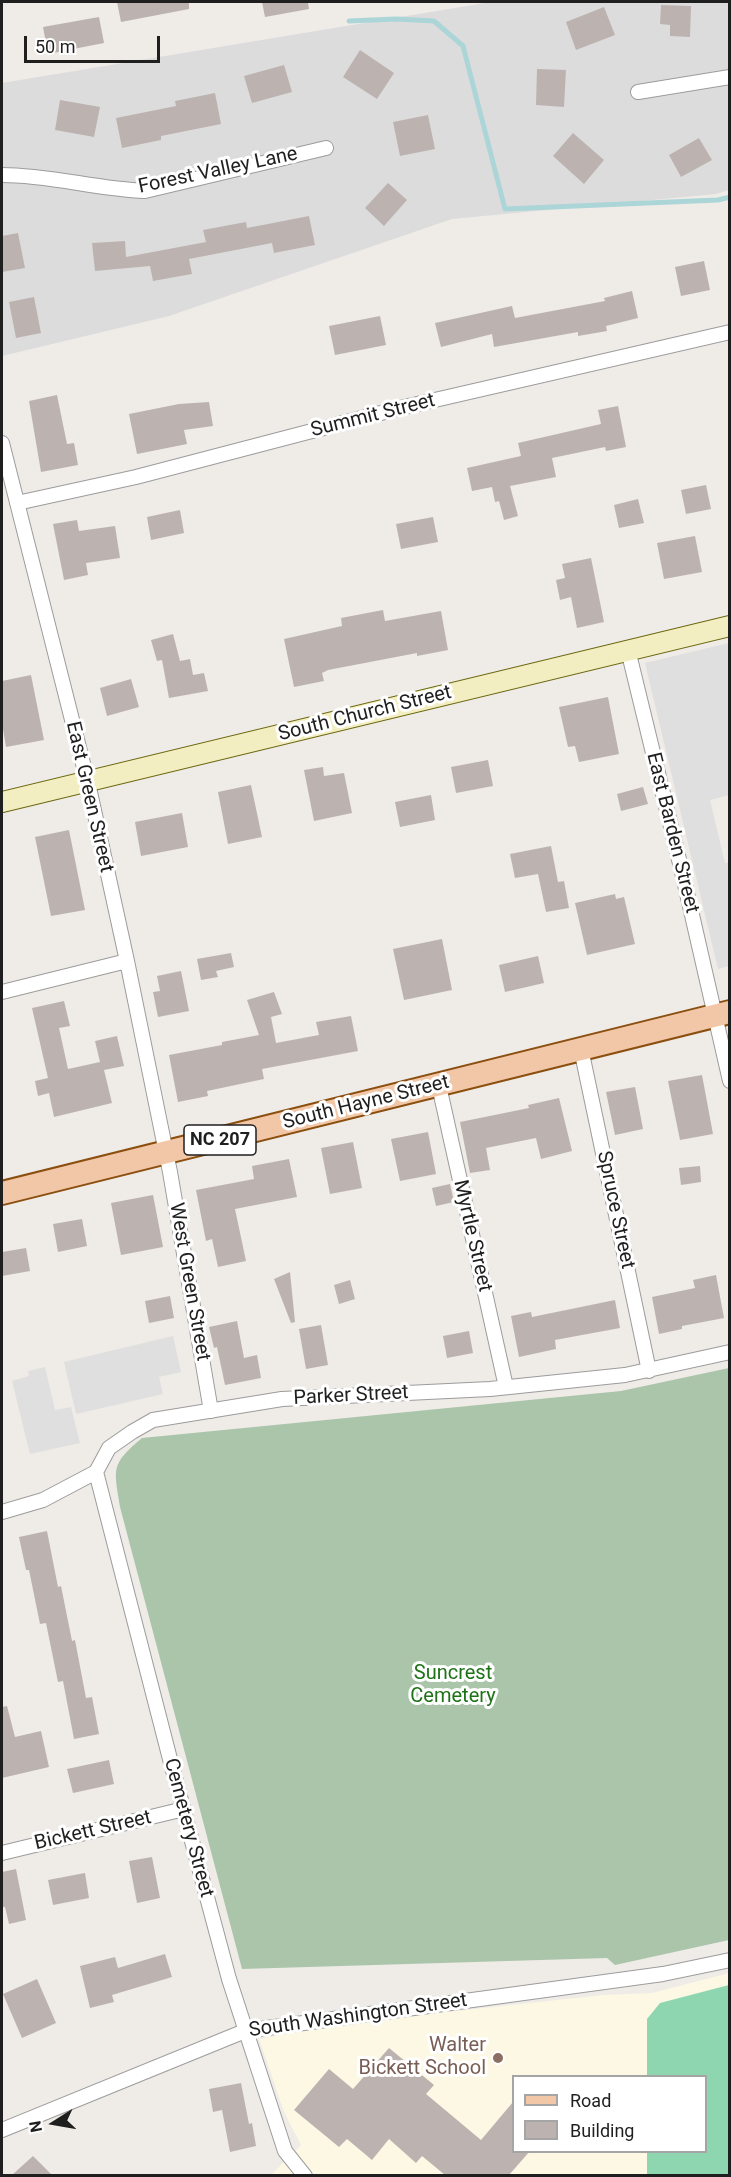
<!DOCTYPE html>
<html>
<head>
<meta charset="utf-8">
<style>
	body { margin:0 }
	#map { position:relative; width:731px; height:2177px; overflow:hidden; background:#efebe7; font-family:Roboto,sans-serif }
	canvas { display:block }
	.frame { position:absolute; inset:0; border:3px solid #1f1f1f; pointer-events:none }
	.legend { position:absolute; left:512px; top:2075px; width:195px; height:78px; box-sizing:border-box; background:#fff; border:2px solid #a5a5a5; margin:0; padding:8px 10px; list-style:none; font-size:18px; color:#1f1f1f }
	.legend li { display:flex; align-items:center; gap:12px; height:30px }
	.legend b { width:30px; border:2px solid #a5a5a5 }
	.north { position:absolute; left:24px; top:2093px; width:60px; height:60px; -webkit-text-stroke:4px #fff; paint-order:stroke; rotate:259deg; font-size:16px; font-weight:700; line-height:24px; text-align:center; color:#1f1f1f }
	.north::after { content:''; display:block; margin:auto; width:21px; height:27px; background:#1f1f1f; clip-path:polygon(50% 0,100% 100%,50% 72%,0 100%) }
	.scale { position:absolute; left:24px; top:36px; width:136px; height:27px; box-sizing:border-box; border:3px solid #1f1f1f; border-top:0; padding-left:8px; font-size:18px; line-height:21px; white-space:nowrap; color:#1f1f1f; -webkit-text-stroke:4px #fff; paint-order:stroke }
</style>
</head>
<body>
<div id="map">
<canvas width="731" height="2177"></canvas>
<div class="frame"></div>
<ul class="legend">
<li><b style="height:8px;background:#f2c7a8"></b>Road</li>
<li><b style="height:16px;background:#bcb3b0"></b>Building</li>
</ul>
<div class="north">N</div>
<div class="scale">50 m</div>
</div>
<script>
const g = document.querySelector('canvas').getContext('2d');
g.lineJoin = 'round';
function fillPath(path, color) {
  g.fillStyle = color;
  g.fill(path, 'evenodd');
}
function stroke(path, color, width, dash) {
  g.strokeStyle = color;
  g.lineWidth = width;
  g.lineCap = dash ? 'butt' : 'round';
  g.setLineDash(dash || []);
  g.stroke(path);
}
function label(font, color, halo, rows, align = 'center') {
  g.font = font + ' Roboto,sans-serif';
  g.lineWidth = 6;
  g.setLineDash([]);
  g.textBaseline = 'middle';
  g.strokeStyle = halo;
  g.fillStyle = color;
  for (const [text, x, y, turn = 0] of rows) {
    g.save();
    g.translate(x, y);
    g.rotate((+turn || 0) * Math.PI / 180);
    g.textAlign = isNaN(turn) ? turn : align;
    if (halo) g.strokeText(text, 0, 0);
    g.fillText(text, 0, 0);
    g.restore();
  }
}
fillPath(new Path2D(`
	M491 2H729V190L716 194 452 219 169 316 2 356V83Z`), '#dddcdd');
fillPath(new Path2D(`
	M729 1973V2175H271L301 2145 284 2112 259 2039 345 2023 603 1995 652 1993ZM514 2076H706V2152H514Z`), '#fcf8e3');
fillPath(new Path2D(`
	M729 1368V1940L615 1965 607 1958 242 1969 120 1507C114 1468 110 1465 142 1438L621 1391Z`), '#aac5aa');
fillPath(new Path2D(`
	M729 1985V2175H647V2152H706V2076H647V2019L660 2003Z`), '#8dd6af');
fillPath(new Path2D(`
	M729 643V795L710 800 725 863 730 862 729 966 718 969 645 663Z
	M173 1336 181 1372 159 1377 163 1394 76 1414 64 1362Z
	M45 1367 55 1410 71 1407 80 1443 30 1454 12 1381 29 1376 28 1371Z`), '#dfdfdf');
stroke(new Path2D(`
	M349 21 396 19 434 21 463 46 505 209 718 200 730 197`), '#acd5d8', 5);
fillPath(new Path2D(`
	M117 2H189V9L121 22Z
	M262 2H308L309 9 265 17Z
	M661 5 691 6 690 37 670 36V25L660 24Z
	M604 7 615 35 576 50 566 22Z
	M99 17 104 43 48 54 43 27Z
	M360 50 394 73 377 99 343 77Z
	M284 65 292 92 252 103 244 76Z
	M537 69 566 70 564 107 536 105Z
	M215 93 221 124 161 136V140L122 148 116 118 176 106 175 101Z
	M60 100 100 107 94 137 55 130Z
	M428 115 435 149 400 156 393 122Z
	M573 133 604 160 584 184 553 156Z
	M699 138 712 160 681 177 669 155Z
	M388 183 407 200 384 226 365 208Z
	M309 216 315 245 274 253 272 243 189 259 192 274 153 281 150 266 95 271 92 243 125 241 126 257 206 242 203 230 246 222 247 228Z
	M18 233 25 268 2 272V236Z
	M704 261 710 290 681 296 675 267Z
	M632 291 638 318 606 326 607 331 578 336V332L494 347 492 334 441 347 435 323 512 306 515 318 605 301 604 298Z
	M34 297 41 333 16 338 9 302Z
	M380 316 386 345 335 355 329 326Z
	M57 395 67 444 74 443 78 465 41 472 29 401Z
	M209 402 213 426 184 430 187 444 137 454 129 414 179 404Z
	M618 406 626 447 606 451 605 447 552 458 556 477 510 486 518 516 504 520 499 501 495 502 492 487 472 491 467 468 521 456 518 443 601 424 598 410Z
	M706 485 711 509 686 514 681 490Z
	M638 499 644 523 619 528 614 505Z
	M180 510 184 533 151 540 147 517Z
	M433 517 438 542 401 549 396 524Z
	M77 520 79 531 115 526 120 558 86 563 88 575 64 580 53 524Z
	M695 536 702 572 664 579 657 543Z
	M591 558 604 622 577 628 571 597 560 600 556 580 565 578 562 564Z
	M383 610 385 621 441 611 448 650 417 656V653L328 670 322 673 324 681 294 687 284 639 342 626 341 618Z
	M173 634 180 661 190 659 193 675 204 673 208 691 169 698 162 660 157 661 151 640Z
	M31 675 44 740 6 747 2 723V681Z
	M131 679 139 707 107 716 100 688Z
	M608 697 619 754 579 762 575 746 568 747 559 707Z
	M488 760 493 786 456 793 451 767Z
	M323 767 324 776 344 773 352 813 314 821 304 770Z
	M251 785 262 837 228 844 218 792Z
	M643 787 648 804 621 811 617 794Z
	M431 795 435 820 400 827 395 802Z
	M182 813 188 847 141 856 135 822Z
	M69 830 85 910 51 916 35 837Z
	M551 846 558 882 564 881 569 908 546 912 538 874 515 878 510 854Z
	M615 894 616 899 624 897 635 944 587 955 575 903Z
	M442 939 452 990 404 1000 393 949Z
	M231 953 234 967 216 971 218 977 201 980 197 959Z
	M538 956 544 983 505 992 499 965Z
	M181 971 189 1011 158 1017 153 992 160 991 157 976Z
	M274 992 282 1014 271 1017 276 1043 319 1035 316 1022 351 1016 358 1051 262 1069 264 1079 207 1091 208 1096 178 1102 169 1055 222 1045V1042L259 1035 247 1000Z
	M64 1001 70 1026 59 1028 68 1069 100 1062 95 1041 117 1036 124 1066 104 1070 112 1103 54 1117 49 1093 38 1096 35 1081 48 1078 32 1008Z
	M702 1075 713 1134 680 1140 668 1081Z
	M635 1087 643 1129 615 1135 606 1092Z
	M559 1098 572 1151 541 1159 536 1138 486 1148 490 1170 470 1173 460 1122 529 1108 528 1105Z
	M428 1132 436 1174 400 1181 391 1139Z
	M353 1142 362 1188 330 1194 321 1148Z
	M289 1159 297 1197 235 1209 246 1261 218 1267 212 1239 206 1241 196 1190 254 1179 252 1166Z
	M700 1166 701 1182 681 1185 679 1168Z
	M450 1184 454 1202 436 1206 432 1188Z
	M153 1195 163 1247 121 1255 111 1203Z
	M82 1219 87 1246 58 1252 53 1224Z
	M26 1248 30 1271 2 1276V1252Z
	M290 1272 295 1322 291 1323 274 1279Z
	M716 1275 724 1318 682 1326V1329L659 1334 652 1297 695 1288 693 1280Z
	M350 1280 355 1299 339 1304 334 1285Z
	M170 1296 174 1318 149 1323 145 1301Z
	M615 1300 620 1328 555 1340 556 1349 519 1357 511 1316 531 1312 532 1317Z
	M237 1321 244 1358 257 1355 261 1378 225 1385 217 1347 214 1348 209 1327Z
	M321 1325 328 1365 306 1369 299 1329Z
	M469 1331 473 1353 447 1358 443 1336Z
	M47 1531 58 1587 61 1586 72 1641 75 1640 86 1698 92 1697 99 1734 74 1739 63 1681 58 1682 46 1623 40 1624 29 1570H26L19 1537Z
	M7 1706 15 1737 41 1731 49 1767 2 1778V1707Z
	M109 1760 114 1784 73 1793 67 1769Z
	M152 1857 160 1898 137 1903 129 1861Z
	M16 1869 26 1920 9 1924 5 1907H2V1872Z
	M85 1873 89 1898 53 1905 48 1880Z
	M165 1954 172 1977 112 1995 114 2002 90 2008 80 1966 115 1957 118 1968Z
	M37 1979 56 2023 22 2038 3 1994Z
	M389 2048 434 2085 426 2094 481 2140 513 2102V2151H530L509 2175H445L422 2156 416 2163 389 2139 372 2160 347 2139 339 2147 294 2110 329 2069 353 2089Z
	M241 2083 249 2124 252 2123 256 2146 230 2152 222 2110 213 2112 209 2089Z
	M33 2156 52 2175H12Z`), '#bcb3b0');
const street = new Path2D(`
	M638 92 730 77
	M2 175C50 175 96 189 145 191L326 148
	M2 443 88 783 127 961 170 1172 211 1411
	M17 503 136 477 400 408 730 332
	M628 650 684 880 730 1081
	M2 992 127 961
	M581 1049 649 1371
	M439 1086 506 1387
	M96 1472 171 1763 229 1979 285 2151 305 2176
	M2 1512 43 1500 96 1472 109 1448 132 1432 153 1420 282 1399 490 1389 625 1375 730 1352
	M2 1853 184 1809
	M2 2130 245 2031 663 1974 730 1960`);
const secondary = new Path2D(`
	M2 802 730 626`);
const primary = new Path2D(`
	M2 1193 730 1012`);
stroke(street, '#9c9c9c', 16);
stroke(secondary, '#6c6811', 22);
stroke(primary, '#8b4f10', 26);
stroke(street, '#fff', 14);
stroke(secondary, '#f3eec1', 20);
stroke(primary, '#f2c7a8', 22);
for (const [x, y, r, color] of [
	[498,2058,6,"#8d6e63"]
]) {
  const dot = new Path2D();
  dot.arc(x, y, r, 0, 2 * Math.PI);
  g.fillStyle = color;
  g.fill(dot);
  stroke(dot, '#fff', 2);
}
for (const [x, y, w] of [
	[220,1140,72]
]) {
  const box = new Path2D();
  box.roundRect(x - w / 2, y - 15, w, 30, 4.5);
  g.fillStyle = '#fff';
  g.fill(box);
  stroke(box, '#1f1f1f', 1.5);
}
label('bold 18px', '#1f1f1f', null, [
	["NC 207",220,1140]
]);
label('20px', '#1f1f1f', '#fff', [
	["Forest Valley Lane",218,171,-12],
	["Summit Street",373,416,-14],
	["South Church Street",365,714,-14],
	["East Green Street",89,797,77],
	["East Barden Street",672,833,76],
	["South Hayne Street",366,1103,-14],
	["Spruce Street",615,1210,78],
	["Myrtle Street",472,1236,77],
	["West Green Street",189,1282,80],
	["Parker Street",351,1396,-3],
	["Cemetery Street",188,1828,75],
	["Bickett Street",93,1831,-13],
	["South Washington Street",358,2016,-8]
]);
label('20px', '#1e7317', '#fff', [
	["Suncrest",453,1674],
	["Cemetery",453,1697]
]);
label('20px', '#785e54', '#fff', [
	["Walter",486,2046],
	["Bickett School",486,2069]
], 'right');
</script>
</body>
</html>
